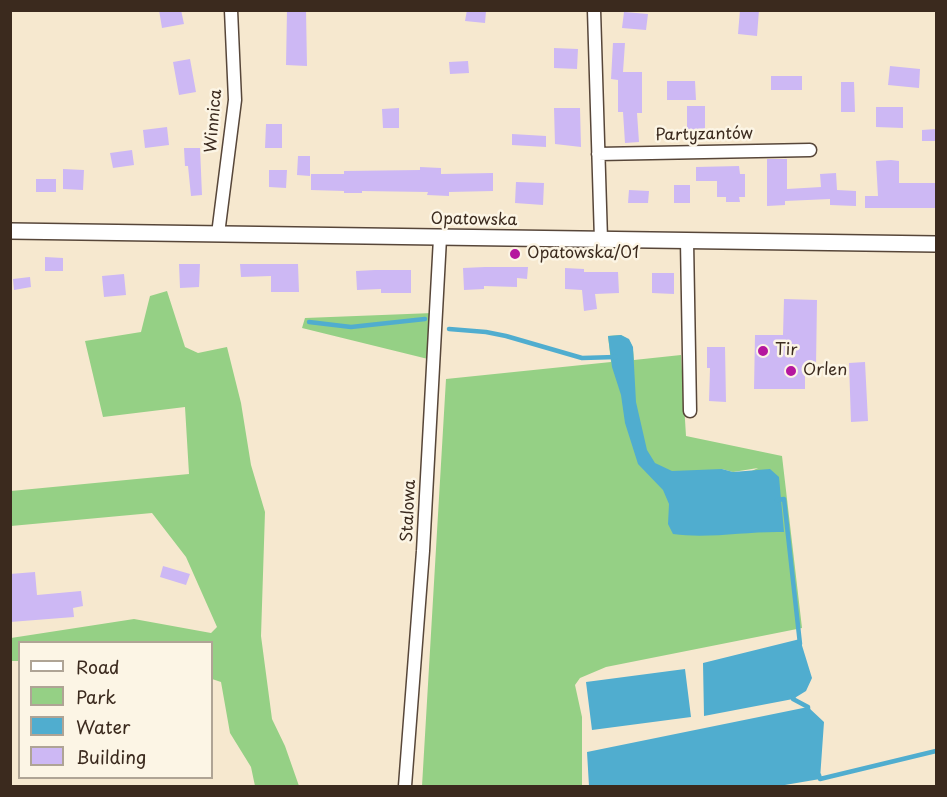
<!DOCTYPE html>
<html>
<head>
<meta charset="utf-8">
<style>
	body { margin:0 }
	#map { position:relative; width:947px; height:797px; overflow:hidden; background:#f6e8cf; font-family:"Playpen Sans",sans-serif }
	canvas { display:block }
	.frame { position:absolute; inset:0; border:12px solid #3b2a1e; pointer-events:none }
	.legend { position:absolute; left:18px; top:641px; width:195px; height:138px; box-sizing:border-box; background:#fcf5e5; border:2px solid #afa495; margin:0; padding:8px 10px; list-style:none; font-size:18px; color:#3b2a1e }
	.legend li { display:flex; align-items:center; gap:12px; height:30px }
	.legend b { width:30px; border:2px solid #afa495 }
</style>
</head>
<body>
<div id="map">
<canvas width="947" height="797"></canvas>
<div class="frame"></div>
<ul class="legend">
<li><b style="height:8px;background:#fff"></b>Road</li>
<li><b style="height:16px;background:#95d085"></b>Park</li>
<li><b style="height:16px;background:#50adcf"></b>Water</li>
<li><b style="height:16px;background:#cdb8f4"></b>Building</li>
</ul>
</div>
<script>
const g = document.querySelector('canvas').getContext('2d');
g.lineJoin = 'round';
function fillPath(path, color) {
  g.fillStyle = color;
  g.fill(path, 'evenodd');
}
function stroke(path, color, width, dash) {
  g.strokeStyle = color;
  g.lineWidth = width;
  g.lineCap = dash ? 'butt' : 'round';
  g.setLineDash(dash || []);
  g.stroke(path);
}
function label(font, color, halo, rows, align = 'center') {
  g.font = font + ' "Playpen Sans",sans-serif';
  g.lineWidth = 5;
  g.setLineDash([]);
  g.textBaseline = 'middle';
  g.strokeStyle = halo;
  g.fillStyle = color;
  for (const [text, x, y, turn = 0] of rows) {
    g.save();
    g.translate(x, y);
    g.rotate((+turn || 0) * Math.PI / 180);
    g.textAlign = isNaN(turn) ? turn : align;
    if (halo) g.strokeText(text, 0, 0);
    g.fillText(text, 0, 0);
    g.restore();
  }
}
fillPath(new Path2D(`
	M167 291 185 347 198 353 227 347 241 403 251 465 265 512 261 636 272 719 285 746 299 786H255L251 767 230 733 221 682 212 679V642H20L19 661H11V638L134 619 211 633 217 627 186 557 152 513 11 526V491L189 474 185 407 103 417 85 341 141 332 150 296Z
	M433 313 428 359 302 328 305 318Z
	M621 335C633 341 633 347 634 360L681 355 686 436 782 456 802 628 606 667 580 678 575 685 582 717V786H422L446 379 611 362 608 336ZM758 468 683 504 722 469 733 472Z`), '#95d085');
fillPath(new Path2D(`
	M621 335 629 339 633 347 636 402 647 450 655 463 672 471 722 469 733 472 770 469 779 477 784 532C747 531 709 539 673 534L668 524 669 504 663 490 638 464 625 423 621 395 612 367 608 336Z
	M800 639 812 678 806 691 793 699 704 716 703 663Z
	M685 669 691 717 592 730 586 682Z
	M808 707 824 722 820 779 779 786H589L587 752Z`), '#50adcf');
stroke(new Path2D(`
	M309 322 351 327 425 319
	M449 329 486 332 506 336 582 358 616 357
	M777 500 784 499 800 644
	M794 695 793 699 808 707V711
	M819 775 820 779 936 751`), '#50adcf', 4.5);
fillPath(new Path2D(`
	M159 10H181L184 24 162 28Z
	M287 10H306L307 66 286 65Z
	M467 10 486 11 485 23 465 21Z
	M740 10H759L757 36 738 34Z
	M624 12 648 14 646 30 622 28Z
	M613 43H625L623 72H642V113H637L639 142 625 143 623 112H618V80L611 79Z
	M554 48 578 49 577 69 554 68Z
	M190 59 196 92 179 95 173 62Z
	M468 61 469 73 450 74 449 62Z
	M890 66 920 69 919 88 888 85Z
	M771 76H802V90H771Z
	M667 81H695L696 100H667Z
	M841 82H854L855 112H841Z
	M687 106H705V133H687Z
	M876 107H903V128L876 127Z
	M399 108V128H383L382 109Z
	M554 108H580L581 147 555 144Z
	M266 124H282V148H265Z
	M167 127 169 145 145 148 143 130Z
	M936 129V141H922V130Z
	M512 134 546 136V147L512 145Z
	M184 148H200L202 195 191 196 188 166H185Z
	M132 150 134 165 113 168 110 153Z
	M298 156H310V176L297 175Z
	M767 159H787V189L821 187 820 174 836 173 837 190 856 191V206L830 205V199L785 201V205L767 206Z
	M891 160 899 161V183H936V208H865V196H878L876 161Z
	M739 166 740 174H745V197H739L740 202H726V197H717V181H696V167Z
	M420 167 441 168V174L493 173V191L449 192V196L427 195 428 192 362 191V193H344V191L311 190V174H344V171L420 170Z
	M63 169 84 170 83 190 63 189Z
	M269 170H287L286 188 269 187Z
	M36 179H56V192H36Z
	M516 182 544 183 543 205 515 203Z
	M674 185H690V203H674Z
	M629 190 649 191 648 203H628Z
	M45 257 63 258V271H45Z
	M179 264H200L199 287 180 288Z
	M240 264H298L299 292H271V276L241 277Z
	M485 267H528L527 279 517 278V287L484 286V289L464 290 463 268Z
	M565 268 584 269V272H618L619 293 595 294 597 309 584 311 582 290 565 289Z
	M375 270H411V293H381V289L357 290 356 271Z
	M652 273H674V294L652 293Z
	M124 274 126 295 104 297 102 276Z
	M30 277 31 287 14 290 13 279Z
	M784 299 817 300 816 366H805V389H754L755 335H783Z
	M707 347H725L726 402 709 401 710 368H707Z
	M865 362 868 421 851 422 849 363Z
	M163 566 190 574 186 585 160 577Z
	M35 572 37 595 81 591 83 606 73 608 74 617 10 622V574Z`), '#cdb8f4');
const minor = new Path2D(`
	M594 10 601 240
	M598 154 810 150
	M218 234 235 100 231 10
	M687 241 690 411
	M405 786 423 551 440 238`);
const tertiary = new Path2D(`
	M10 231 936 244`);
stroke(minor, '#574639', 15);
stroke(tertiary, '#574639', 18);
stroke(minor, '#fff', 12);
stroke(tertiary, '#fff', 15);
for (const [x, y, r, color] of [
	[515,254,6,"#b5179e"],
	[763,351,6,"#b5179e"],
	[791,371,6,"#b5179e"]
]) {
  const dot = new Path2D();
  dot.arc(x, y, r, 0, 2 * Math.PI);
  g.fillStyle = color;
  g.fill(dot);
  stroke(dot, '#fcf5e5', 2);
}
label('16px', '#3b2a1e', '#fcf5e5', [
	["Winnica",214,121,-85],
	["Partyzantów",704,135,-1],
	["Opatowska",474,220,1],
	["Stalowa",409,511,-87]
]);
label('16px', '#3b2a1e', '#fcf5e5', [
	["Opatowska/01",527,254],
	["Tir",775,351],
	["Orlen",803,371]
], 'left');
</script>
</body>
</html>
